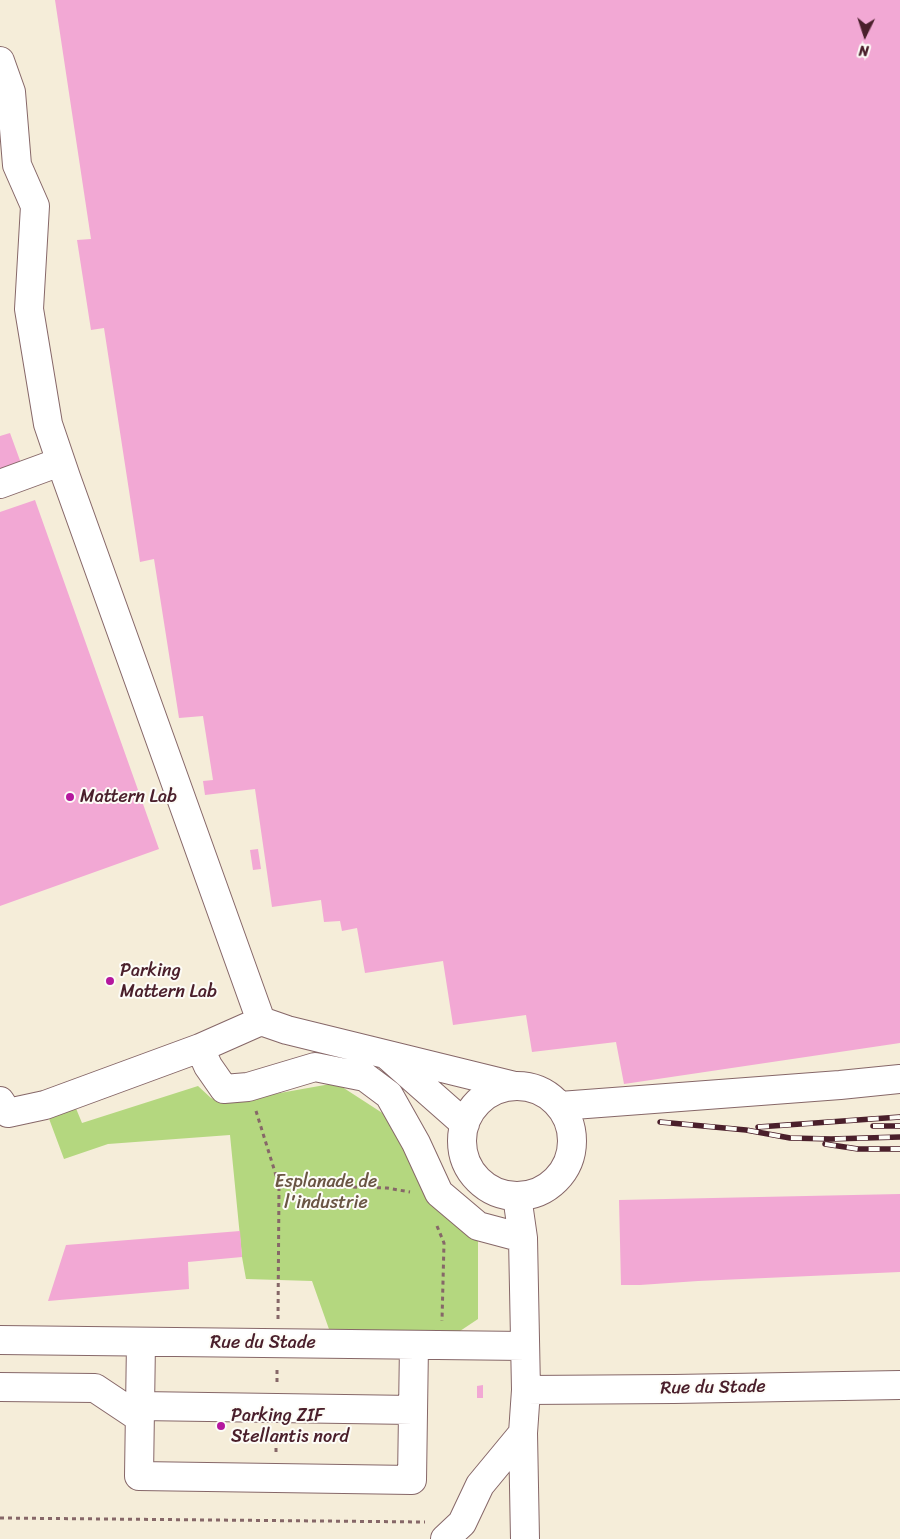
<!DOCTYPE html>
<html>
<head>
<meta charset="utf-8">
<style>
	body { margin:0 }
	#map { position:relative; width:900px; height:1539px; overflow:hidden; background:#f5edd9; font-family:Sriracha,sans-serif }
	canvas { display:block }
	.north { position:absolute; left:840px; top:10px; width:50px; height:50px; -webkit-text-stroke:4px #fdfcf7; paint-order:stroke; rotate:184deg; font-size:14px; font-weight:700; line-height:20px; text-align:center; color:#4a1f2b }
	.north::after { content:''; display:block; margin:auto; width:18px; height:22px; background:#4a1f2b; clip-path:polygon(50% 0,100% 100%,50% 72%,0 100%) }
</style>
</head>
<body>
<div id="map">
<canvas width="900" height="1539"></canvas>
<div class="north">N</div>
</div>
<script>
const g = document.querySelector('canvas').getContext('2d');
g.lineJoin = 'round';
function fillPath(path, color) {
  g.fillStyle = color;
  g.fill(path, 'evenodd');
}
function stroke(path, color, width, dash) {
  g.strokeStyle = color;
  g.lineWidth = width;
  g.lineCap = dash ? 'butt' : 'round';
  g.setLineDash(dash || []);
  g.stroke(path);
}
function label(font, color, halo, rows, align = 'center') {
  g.font = font + ' Sriracha,sans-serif';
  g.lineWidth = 4;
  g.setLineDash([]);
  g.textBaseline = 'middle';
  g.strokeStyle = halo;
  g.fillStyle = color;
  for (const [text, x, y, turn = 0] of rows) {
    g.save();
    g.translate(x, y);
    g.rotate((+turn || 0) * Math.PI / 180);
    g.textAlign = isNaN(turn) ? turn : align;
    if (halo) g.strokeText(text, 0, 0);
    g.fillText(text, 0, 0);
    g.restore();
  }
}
fillPath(new Path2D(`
	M336 1083 387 1116 444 1216 478 1241V1319L457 1333 330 1332 312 1281 246 1279 242 1257 230 1135 108 1144 64 1159 48 1116 75 1106 82 1123 198 1086 211 1098 224 1103Z`), '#b4d77f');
fillPath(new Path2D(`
	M55 0H900V1043L624 1084 616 1042 532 1052 526 1015 453 1025 443 961 365 973 357 928 342 931 340 921 324 922 321 900 272 907 255 789 205 795 203 781 213 780 203 716 179 718 154 559 140 562 104 328 91 330 77 240 91 239Z
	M10 433 22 466 0 474V436Z
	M35 500 159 849 0 906V512Z
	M258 849 261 869 253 870 250 850Z
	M900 1194V1272L698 1281 640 1285H621L619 1200Z
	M240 1231 242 1257 188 1262 189 1289 48 1301 66 1245Z
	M483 1385V1398H477V1386Z`), '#f2a8d4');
const minor = new Path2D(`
	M0 61 11 92 17 165 35 206 29 309 48 424 66 477 261 1021 287 1030 515 1086
	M0 484 60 462
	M200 1048 261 1021
	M389 1057 465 1124
	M462 1141a55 55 0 1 1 110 0a55 55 0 1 1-110 0Z
	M0 1101 8 1113 45 1105 200 1048 208 1066 224 1089 248 1087 315 1067 365 1077 389 1095 416 1143 439 1193 478 1226 523 1238
	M560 1106 840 1085 900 1079
	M517 1196 523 1238 526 1390 523 1433 525 1539
	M0 1340 525 1346
	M141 1342 139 1476 412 1480 414 1345
	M0 1387 95 1388 140 1418
	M526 1390 674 1389 900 1385
	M140 1406 413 1410
	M445 1539 462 1523 480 1485 523 1433`);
stroke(minor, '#866768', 30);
stroke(new Path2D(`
	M256 1111 279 1185
	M437 1226 444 1243 442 1321
	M278 1319 279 1185 387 1188 410 1192
	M277 1382V1369
	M276 1452V1434
	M0 1518 425 1522`), '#866768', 3, [4, 4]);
stroke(minor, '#fff', 28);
const rail = new Path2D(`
	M660 1122 746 1130 790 1138 831 1139 900 1137
	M873 1126H900
	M758 1127 900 1117
	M825 1144 858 1149H900`);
stroke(rail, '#4a1f2b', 5.5);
stroke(rail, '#fdfcf7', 4, [11]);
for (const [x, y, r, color] of [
	[70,797,5,"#b5179e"],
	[110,981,5,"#b5179e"],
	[221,1426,5,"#b5179e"]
]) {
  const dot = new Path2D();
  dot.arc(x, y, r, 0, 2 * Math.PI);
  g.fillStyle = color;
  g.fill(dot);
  stroke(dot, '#fdfcf7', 2);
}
label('18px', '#4a1f2b', '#fdfcf7', [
	["Mattern Lab",80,797],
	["Parking",120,971],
	["Mattern Lab",120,992],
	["Parking ZIF",231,1416],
	["Stellantis nord",231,1437]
], 'left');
label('18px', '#6a5644', '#fdfcf7', [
	["Esplanade de",326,1182],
	["l'industrie",326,1203]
]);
label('18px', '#4a1f2b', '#fdfcf7', [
	["Rue du Stade",263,1343],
	["Rue du Stade",713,1388,-1]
]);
</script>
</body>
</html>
